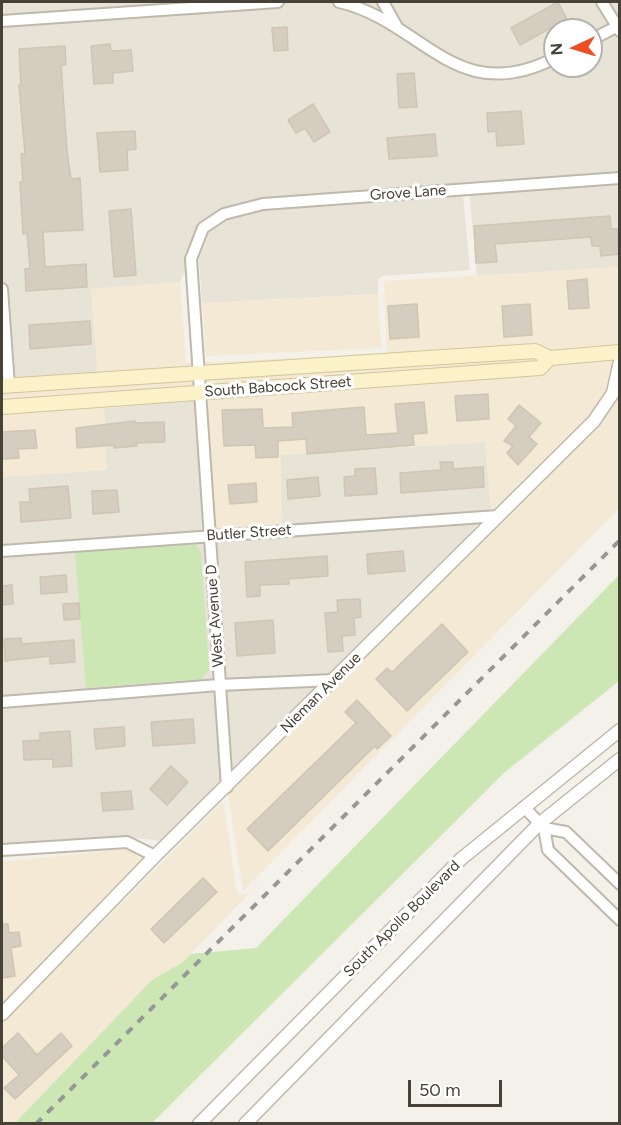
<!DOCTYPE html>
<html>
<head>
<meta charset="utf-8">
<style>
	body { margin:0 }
	#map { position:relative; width:621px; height:1125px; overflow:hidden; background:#f3f1e9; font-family:Figtree,sans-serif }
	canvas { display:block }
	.frame { position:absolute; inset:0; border:3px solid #474237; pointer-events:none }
	.north { position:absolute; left:543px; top:18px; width:60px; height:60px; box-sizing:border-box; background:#fff; border:2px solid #b5b3af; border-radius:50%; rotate:266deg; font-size:16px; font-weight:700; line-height:24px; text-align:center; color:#474237 }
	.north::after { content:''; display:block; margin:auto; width:21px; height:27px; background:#ef4d24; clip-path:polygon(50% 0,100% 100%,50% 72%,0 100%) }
	.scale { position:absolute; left:408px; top:1080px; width:94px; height:27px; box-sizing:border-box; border:3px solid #474237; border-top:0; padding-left:8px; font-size:18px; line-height:21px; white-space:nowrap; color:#474237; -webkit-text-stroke:4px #fff; paint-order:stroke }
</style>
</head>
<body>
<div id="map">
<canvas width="621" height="1125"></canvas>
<div class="frame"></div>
<div class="north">N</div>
<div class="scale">50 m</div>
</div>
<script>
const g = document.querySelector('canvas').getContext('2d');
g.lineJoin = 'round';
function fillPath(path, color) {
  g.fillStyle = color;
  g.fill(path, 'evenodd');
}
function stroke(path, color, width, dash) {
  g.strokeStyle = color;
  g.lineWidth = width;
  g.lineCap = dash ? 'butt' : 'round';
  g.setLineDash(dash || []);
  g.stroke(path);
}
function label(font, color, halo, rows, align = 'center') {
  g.font = font + ' Figtree,sans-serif';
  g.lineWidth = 6;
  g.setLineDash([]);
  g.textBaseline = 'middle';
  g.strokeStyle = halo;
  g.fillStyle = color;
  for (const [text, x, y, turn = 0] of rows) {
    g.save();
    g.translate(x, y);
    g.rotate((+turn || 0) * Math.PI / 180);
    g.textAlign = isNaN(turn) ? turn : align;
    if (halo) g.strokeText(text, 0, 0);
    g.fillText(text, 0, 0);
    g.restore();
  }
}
fillPath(new Path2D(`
	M2 2H619V267L477 276 469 189 263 204 203 228 180 282 92 289 98 377 2 382ZM555 30H591V66H555Z
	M463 196 470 270 382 276 378 280V294L202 303 199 260 209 232 227 220 265 210Z
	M202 400 280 455 485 442 491 508 464 541 163 841 128 837 2 847V477L106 470 104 408Z`), '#e7e3d7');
fillPath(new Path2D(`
	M619 267V508L243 891 227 787 497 516 491 508 485 442 281 455 282 530 209 535 201 400 104 408 107 470 2 477V382L98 377 91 289 180 282 186 363 387 354 384 281Z
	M378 294 381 348 206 356 202 303Z
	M223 801 237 893 246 895 262 880 183 962 152 980 15 1123 2 1124V1023Z
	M126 849 143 858 2 1004V862Z`), '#f4e9d5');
fillPath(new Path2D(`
	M194 543 201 552 209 670 201 679 86 688 75 552Z
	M619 575V681L505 772 152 1123H15L152 980 183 962 191 954 256 948Z`), '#cce6b4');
const building = new Path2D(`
	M558 2 567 19 520 45 511 28Z
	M287 27 288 50 274 51 272 28Z
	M110 44 111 51 131 50 133 71 113 73V83L94 84 91 46Z
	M65 46 66 65H61L67 151 71 179 80 178 83 230 43 232 45 267 86 264 87 287 26 291 25 269 30 268 27 233 23 234 20 182H23L21 154H25L19 85H21L19 49Z
	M414 73 417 107 399 108 397 74Z
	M313 104 330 132 314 142 305 128 296 133 288 120Z
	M521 111 524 144 497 146 496 131 488 132 487 113Z
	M135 131 136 149 127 150 128 170 100 172 97 133Z
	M435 134 437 156 389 159 387 138Z
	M131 209 136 275 114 277 109 211Z
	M610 216 611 229H620V254L601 256 600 246H592L591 237 495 244 497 262 476 263 474 226Z
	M587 279 589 308 569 309 567 281Z
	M417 304 419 337 390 339 388 306Z
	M530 304 532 335 504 337 502 306Z
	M90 321 91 344 30 349 29 325Z
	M488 394 489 419 457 421 455 396Z
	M424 402 427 433 413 434 414 445 307 454 306 439 278 441V457L256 458 255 445 224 446 222 410 262 409 263 428 293 427 292 413 364 407 366 435 398 433 395 404Z
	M519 405 541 423 529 437 537 444 518 465 507 453 513 446 504 441 516 426 508 419Z
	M135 421V423L164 422 165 442 136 443 137 446 114 448V445L77 448 76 428Z
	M35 430 37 448 18 449 19 458 2 459V432Z
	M440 462H453V469L483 467 484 487 401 493 400 473 441 470Z
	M375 468 377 494 345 496 344 477 355 476V469Z
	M318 477 320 496 288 499 287 480Z
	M256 483 257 502 230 504 228 485Z
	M68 486 71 518 21 522 20 502H30L29 489Z
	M117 490 119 512 93 514 92 491Z
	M403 551 405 571 368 574 367 554Z
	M327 556 328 576 288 579 289 584 260 585V596L247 597 245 562Z
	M66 575 67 592 41 594 40 577Z
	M12 585 13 604 2 605V586Z
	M360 599 361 617 354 618 355 635 342 636 343 651 328 652 325 613 338 612 337 600Z
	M79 603 80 619 64 620 63 604Z
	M273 620 275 653 237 656 235 623Z
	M442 624 468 652 407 711 376 679 387 668 392 672Z
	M21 638 22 644 74 640 75 662 50 664V656L5 661 4 639Z
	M357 700 391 736 377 749 375 746 268 851 247 829 356 723 345 712Z
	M193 719 195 743 153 746 151 722Z
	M124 727 125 746 96 749 94 729Z
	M70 731 72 766 53 767V759L24 760 23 741 40 740V733Z
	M171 766 188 782 167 805 150 789Z
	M131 791 133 809 103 811 101 793Z
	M203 878 217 892 164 943 151 929Z
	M2 924H8L9 933 19 932 21 946 11 948 15 976 2 978Z
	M18 1033 37 1055 61 1033 72 1046 15 1099 4 1088 19 1075 2 1056V1048Z`);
fillPath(building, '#d5cdbf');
stroke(building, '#cfc5b2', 1.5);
const minor = new Path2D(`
	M339 2C423 21 455 109 555 58
	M383 2 397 27
	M602 2 620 31
	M2 21 278 2
	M591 40 620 25
	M2 289 9 386
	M2 551 498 516
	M2 702 219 685 333 680
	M227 787 191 259 203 228 224 214 263 204 620 178
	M524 807 544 828 548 850 620 920
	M544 828 566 832 620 884
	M2 850 127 842 155 856`);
const tertiary = new Path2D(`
	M2 1014 155 856 594 421 613 393 620 361
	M199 1124 461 859 620 730
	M245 1124 539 824 620 759`);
const secondary = new Path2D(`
	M2 386 535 351 550 358 620 352
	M2 407 540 368 550 358`);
stroke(minor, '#bfb9ac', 14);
stroke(tertiary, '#bfb9ac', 15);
stroke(secondary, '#d1c69a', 16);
stroke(minor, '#fff', 10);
stroke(tertiary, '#fff', 12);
stroke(secondary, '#fcf2ca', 14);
stroke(new Path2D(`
	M36 1124 620 540`), '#979797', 4, [8, 8]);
label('15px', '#474237', '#fff', [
	["Grove Lane",408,193,-4],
	["South Babcock Street",278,387,-4],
	["Butler Street",249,533,-4],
	["West Avenue D",215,616,-94],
	["Nieman Avenue",321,693,-45],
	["South Apollo Boulevard",402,919,-45]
]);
</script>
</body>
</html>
